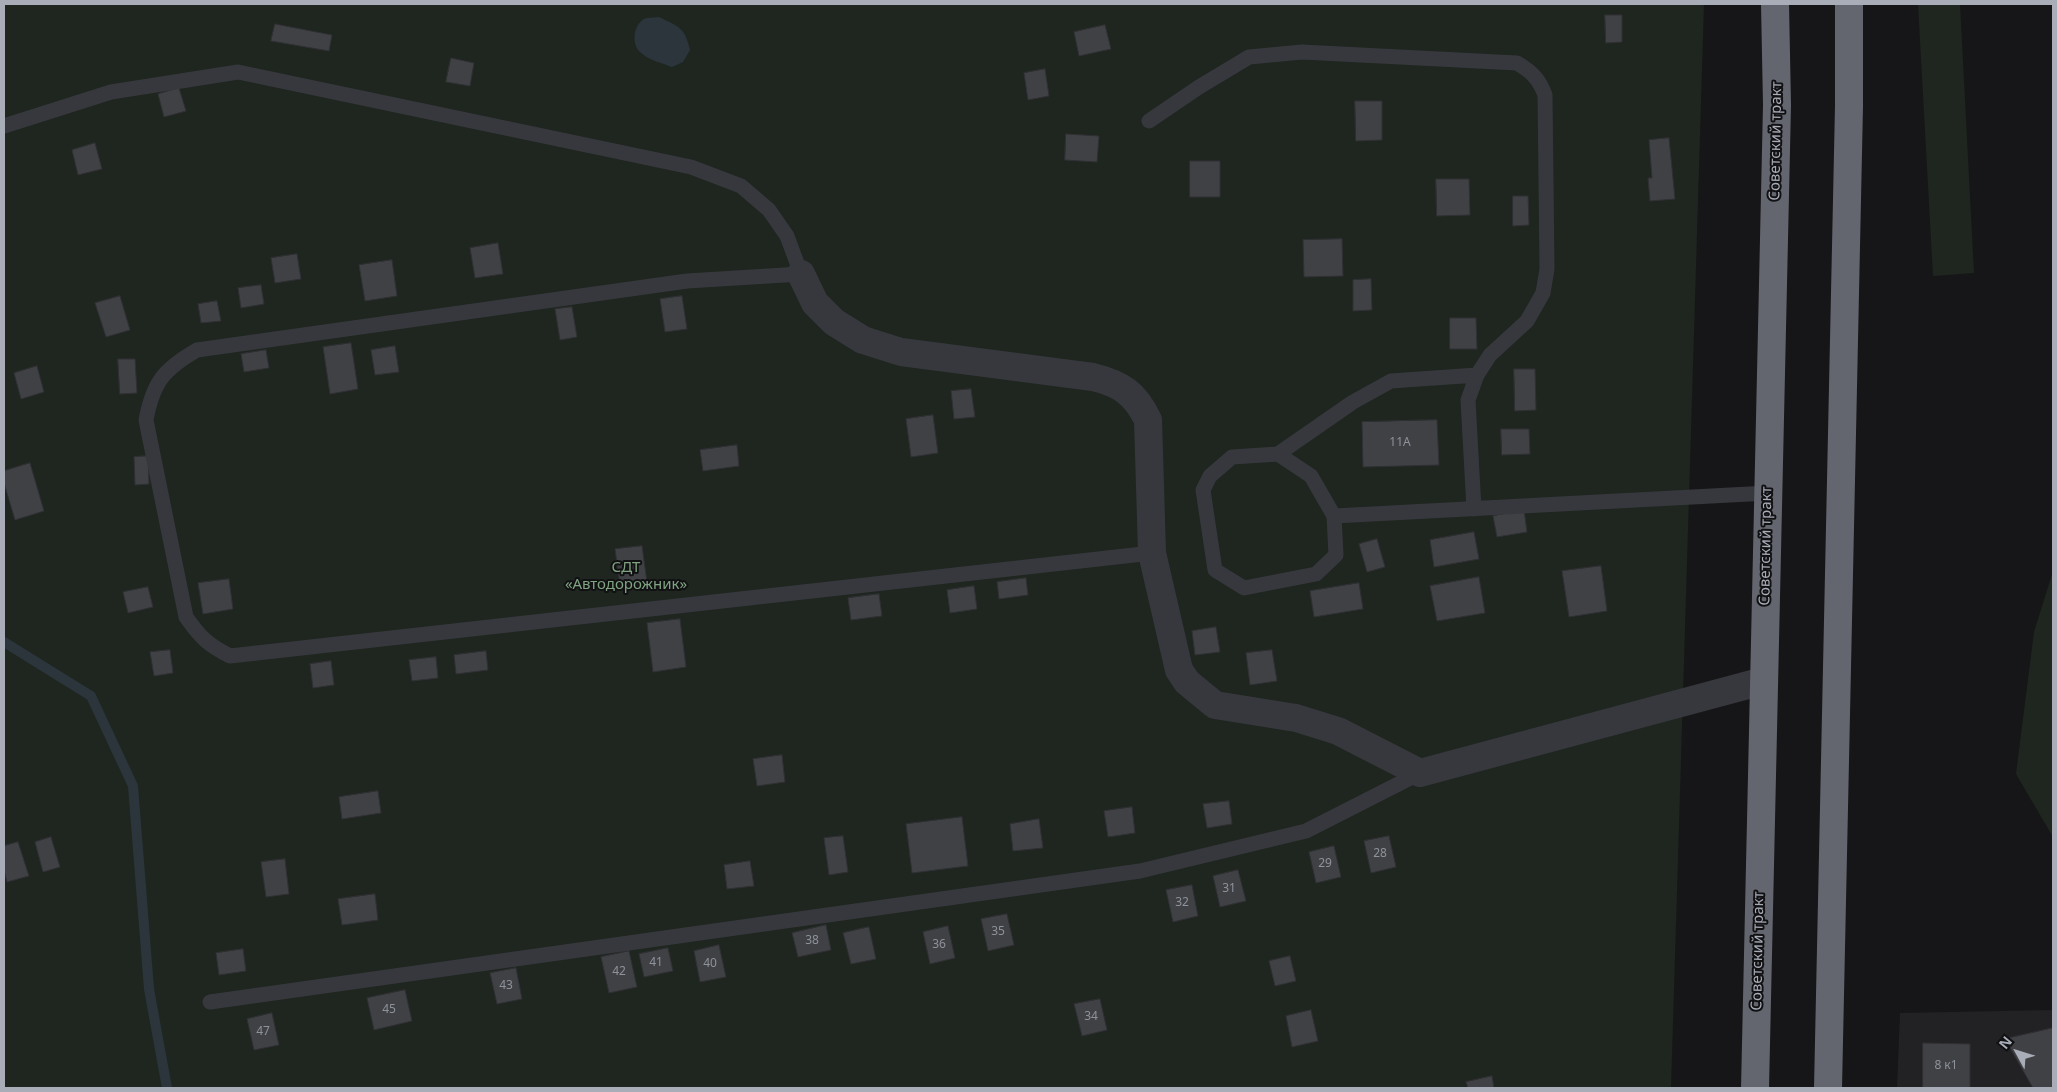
<!DOCTYPE html>
<html>
<head>
<meta charset="utf-8">
<style>
	body { margin:0 }
	#map { position:relative; width:2057px; height:1092px; overflow:hidden; background:#161618; font-family:"Noto Sans",sans-serif }
	canvas { display:block }
	.frame { position:absolute; inset:0; border:5px solid #a8adb8; pointer-events:none }
	.north { position:absolute; left:1992px; top:1027px; width:50px; height:50px; -webkit-text-stroke:4px #111113; paint-order:stroke; rotate:309deg; font-size:14px; font-weight:700; line-height:20px; text-align:center; color:#a8adb8 }
	.north::after { content:''; display:block; margin:auto; width:18px; height:22px; background:#a8adb8; clip-path:polygon(50% 0,100% 100%,50% 72%,0 100%) }
</style>
</head>
<body>
<div id="map">
<canvas width="2057" height="1092"></canvas>
<div class="frame"></div>
<div class="north">N</div>
</div>
<script>
const g = document.querySelector('canvas').getContext('2d');
g.lineJoin = 'round';
function fillPath(path, color) {
  g.fillStyle = color;
  g.fill(path, 'evenodd');
}
function stroke(path, color, width, dash) {
  g.strokeStyle = color;
  g.lineWidth = width;
  g.lineCap = dash ? 'butt' : 'round';
  g.setLineDash(dash || []);
  g.stroke(path);
}
function label(font, color, halo, rows, align = 'center') {
  g.font = font + ' "Noto Sans",sans-serif';
  g.lineWidth = 4;
  g.setLineDash([]);
  g.textBaseline = 'middle';
  g.strokeStyle = halo;
  g.fillStyle = color;
  for (const [text, x, y, turn = 0] of rows) {
    g.save();
    g.translate(x, y);
    g.rotate((+turn || 0) * Math.PI / 180);
    g.textAlign = isNaN(turn) ? turn : align;
    if (halo) g.strokeText(text, 0, 0);
    g.fillText(text, 0, 0);
    g.restore();
  }
}
fillPath(new Path2D(`
	M2053 1010V1088H1897L1900 1013Z`), '#222225');
fillPath(new Path2D(`
	M4 4H1704L1671 1088H4Z
	M1918 4H1960L1974 273 1933 276Z
	M2053 571V837L2016 774 2034 632Z`), '#1e261f');
fillPath(new Path2D(`
	M659 17C680 27 685 28 690 50L683 62 672 67C662 63 647 60 639 51 632 43 633 26 644 19 647 17 655 18 659 17Z`), '#2c353c');
stroke(new Path2D(`
	M4 642 91 696 133 786 149 989 167 1088`), '#2c353c', 10);
const building = new Path2D(`
	M1605 15H1622V42L1606 43Z
	M275 24 332 35 329 51 271 41Z
	M1105 25 1111 49 1079 56 1074 32Z
	M451 58 474 63 470 86 446 82Z
	M1045 69 1049 96 1028 100 1024 73Z
	M179 88 186 111 164 117 158 94Z
	M1355 101H1382V140L1356 141Z
	M1066 134 1099 136 1097 162 1065 160Z
	M1669 138 1675 199 1650 201 1648 178H1652L1649 140Z
	M95 143 102 169 78 175 72 150Z
	M1190 161H1220V197H1190Z
	M1436 179H1469L1470 215 1437 216Z
	M1513 196H1528L1529 225 1513 226Z
	M1342 239 1343 276 1304 277 1303 240Z
	M498 243 503 274 475 278 470 248Z
	M297 254 301 279 275 283 271 258Z
	M392 260 397 296 365 301 359 265Z
	M1371 279 1372 310 1353 311V280Z
	M261 285 264 304 241 308 238 288Z
	M120 296 130 330 106 337 95 303Z
	M682 296 687 329 665 332 660 299Z
	M217 301 221 321 201 323 198 304Z
	M572 307 577 337 560 340 555 309Z
	M1450 318H1476L1477 349H1450Z
	M351 343 358 389 330 394 323 347Z
	M395 346 399 372 375 375 371 350Z
	M266 350 269 368 244 372 241 354Z
	M118 359H135L137 393 120 394Z
	M37 366 44 392 21 399 14 373Z
	M1514 369H1535L1536 410 1515 411Z
	M971 389 975 417 954 419 951 391Z
	M933 415 938 453 911 457 906 419Z
	M1437 420 1439 465 1363 467 1362 422Z
	M1501 429H1529L1530 454 1502 455Z
	M737 445 739 466 703 471 700 450Z
	M148 456 149 484 135 485 134 457Z
	M30 463 44 511 15 520 4 483V471Z
	M1524 510 1527 532 1497 537 1493 516Z
	M1474 532 1479 559 1434 567 1430 540Z
	M1377 539 1385 567 1367 572 1359 544Z
	M642 546 647 582 620 585 615 549Z
	M1601 566 1607 611 1569 617 1562 571Z
	M1479 577 1485 613 1437 621 1430 586Z
	M1026 578 1028 595 999 599 997 582Z
	M229 579 233 609 203 614 198 583Z
	M1359 583 1363 609 1314 617 1310 591Z
	M974 586 977 609 950 613 947 590Z
	M148 587 153 607 128 613 123 592Z
	M879 594 882 616 851 620 848 598Z
	M680 619 686 667 653 672 647 623Z
	M1216 627 1220 652 1195 655 1192 631Z
	M170 650 173 673 154 676 150 652Z
	M1272 650 1277 681 1250 685 1246 653Z
	M486 651 488 670 456 674 454 655Z
	M436 657 438 678 412 681 409 660Z
	M331 661 334 685 313 688 310 664Z
	M782 755 785 782 757 786 753 759Z
	M378 791 381 813 342 819 339 797Z
	M1229 801 1232 824 1207 828 1203 804Z
	M1132 807 1135 833 1108 837 1104 811Z
	M962 817 968 866 912 873 906 824Z
	M1039 819 1043 848 1013 851 1010 824Z
	M843 836 848 872 829 875 824 838Z
	M1389 836 1396 867 1371 873 1364 841Z
	M51 837 60 867 43 872 35 842Z
	M18 842 29 876 7 882 4 870V846Z
	M1334 846 1341 877 1316 883 1309 852Z
	M285 859 289 894 266 897 261 862Z
	M750 861 754 886 727 889 724 865Z
	M1238 870 1246 901 1220 907 1213 876Z
	M1192 885 1198 916 1173 922 1166 890Z
	M375 894 378 920 342 925 338 899Z
	M1007 914 1014 945 988 951 981 919Z
	M826 925 831 950 798 957 792 933Z
	M948 926 955 958 930 964 923 932Z
	M869 927 876 959 851 964 843 933Z
	M719 945 726 977 700 982 694 951Z
	M668 948 673 971 644 977 639 954Z
	M243 949 246 971 219 975 216 953Z
	M629 951 637 987 609 993 601 957Z
	M1290 956 1296 981 1275 986 1269 961Z
	M516 968 522 999 497 1004 490 973Z
	M405 990 412 1021 374 1030 367 998Z
	M1100 999 1107 1030 1082 1036 1074 1004Z
	M1311 1010 1318 1041 1292 1047 1286 1016Z
	M272 1013 279 1045 254 1050 247 1019Z
	M2053 1028V1088H2033L2005 1039Z
	M1923 1043 1970 1044V1088H1923Z
	M1492 1076 1494 1088H1468L1466 1082Z`);
fillPath(building, '#404145');
stroke(building, '#303034', 1);
stroke(new Path2D(`
	M1889 1088V1087`), '#3d3f44', 3, [2.5, 4]);
stroke(new Path2D(`
	M1149 121 1199 87 1249 57 1302 52 1517 63C1532 72 1539 79 1545 95L1547 269 1543 293 1527 321 1490 355 1477 375 1468 400 1474 509
	M4 126 111 92 238 72 691 167 741 186 769 210 787 236 801 274 687 281 197 350C164 369 153 382 146 420L186 617C200 637 208 645 230 656L1152 553
	M1278 454 1353 402 1391 381 1477 375
	M1334 516 1311 476 1278 454 1232 457 1210 476 1203 490 1215 570 1244 588 1316 574 1336 555 1334 516 1768 493
	M210 1002 1140 871 1306 831 1420 773`), '#37383d', 15);
stroke(new Path2D(`
	M801 274 815 303 834 322 863 340 901 352 1093 377C1121 384 1135 393 1148 420L1152 553 1179 670 1187 682 1215 705 1296 718 1338 731 1420 773 1763 681`), '#37383d', 28);
stroke(new Path2D(`
	M1755 1088 1777 105 1775 4
	M1828 1088 1849 106V4`), '#63666e', 28);
label('12px', '#8e929b', null, [
	["11А",1400,443],
	["28",1380,854],
	["29",1325,864],
	["31",1229,889],
	["32",1182,903],
	["35",998,932],
	["38",812,941],
	["36",939,945],
	["41",656,963],
	["40",710,964],
	["42",619,972],
	["43",506,986],
	["45",389,1010],
	["34",1091,1017],
	["47",263,1032],
	["8 к1",1946,1066]
]);
label('15px', '#a8adb8', '#111113', [
	["Советский тракт",1776,141,-89],
	["Советский тракт",1766,546,-89],
	["Советский тракт",1758,951,-89]
]);
label('15px', '#7fa381', '#111113', [
	["СДТ",626,568],
	["«Автодорожник»",626,585]
]);
</script>
</body>
</html>
